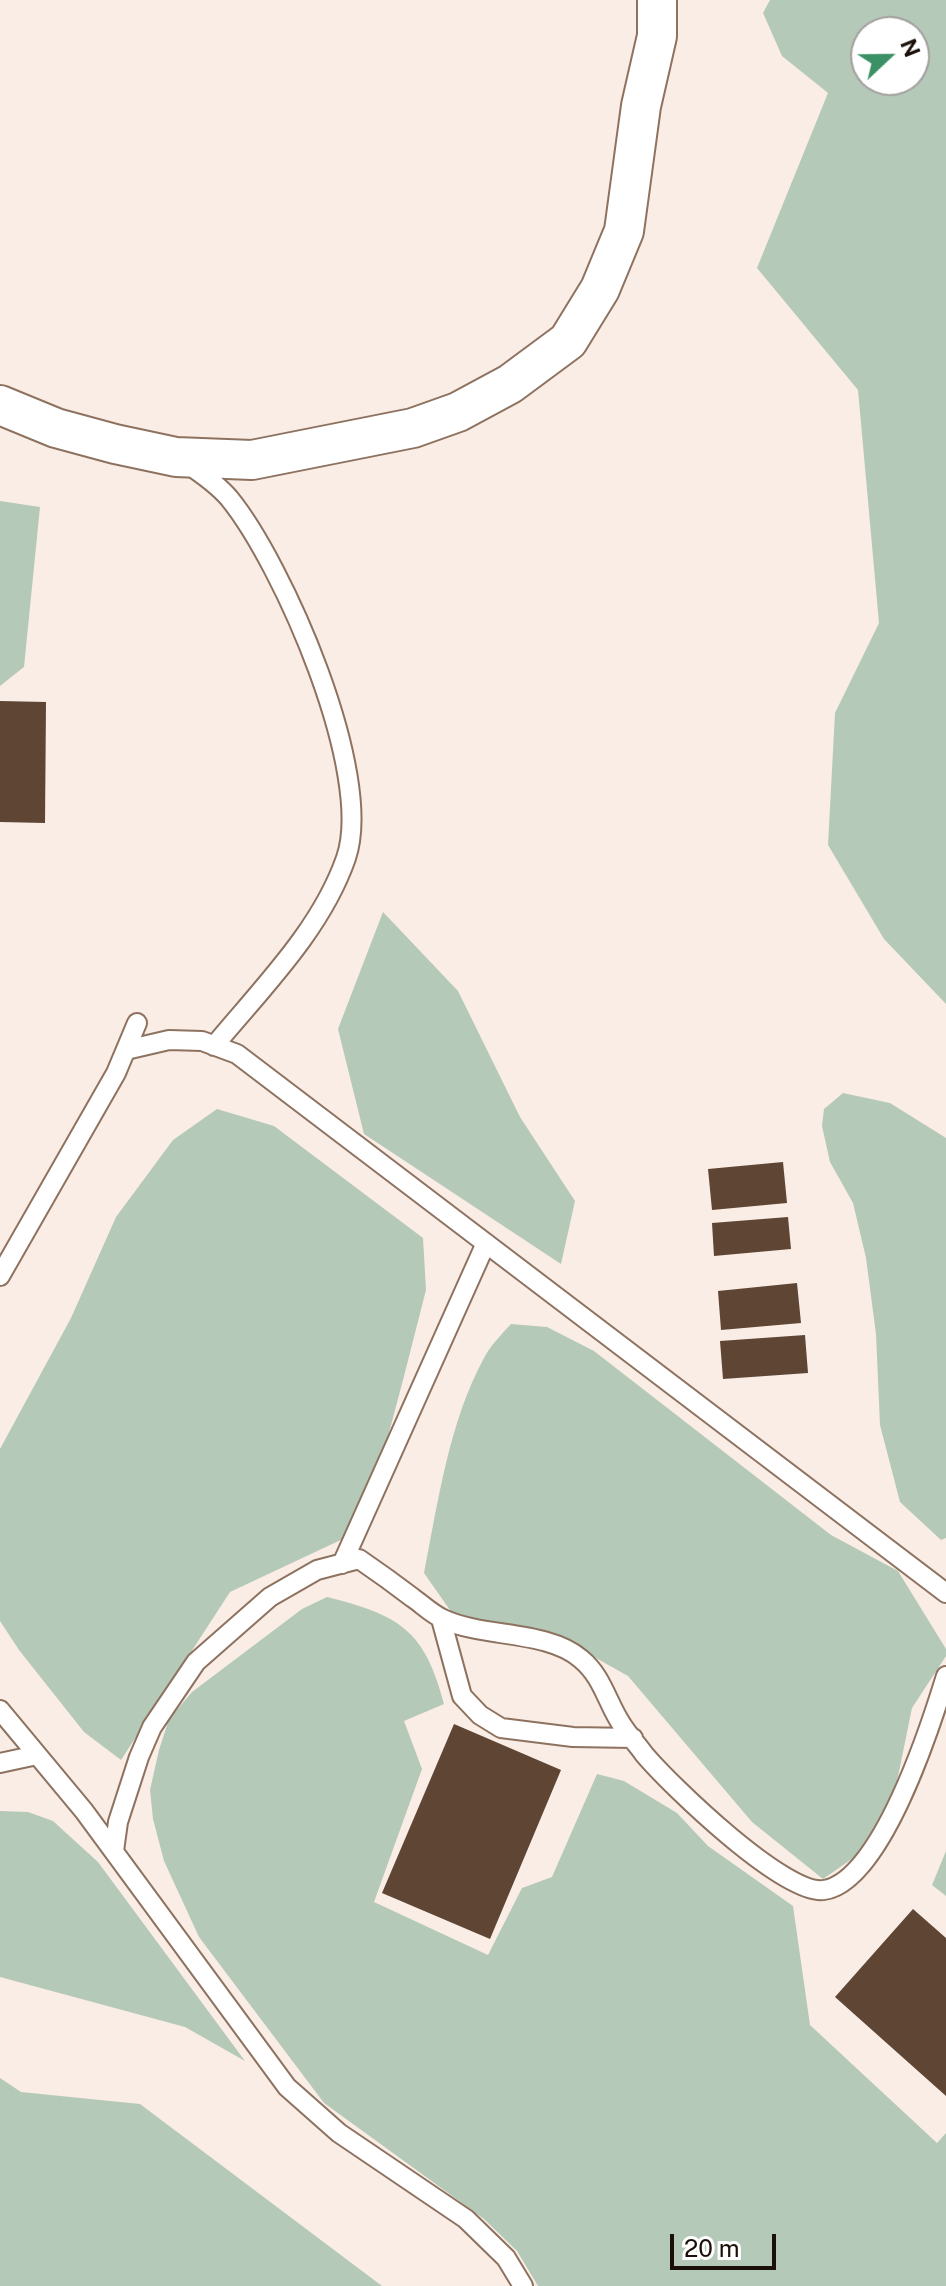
<!DOCTYPE html>
<html>
<head>
<meta charset="utf-8">
<style>
	body { margin:0 }
	#map { position:relative; width:946px; height:2286px; overflow:hidden; background:#faede5; font-family:"Public Sans",sans-serif }
	canvas { display:block }
	.north { position:absolute; left:850px; top:16px; width:80px; height:80px; box-sizing:border-box; background:#fff; border:2px solid #a39f9d; border-radius:50%; rotate:68deg; font-size:22px; font-weight:700; line-height:32px; text-align:center; color:#1a1009 }
	.north::after { content:''; display:block; margin:auto; width:28px; height:36px; background:#3b9165; clip-path:polygon(50% 0,100% 100%,50% 72%,0 100%) }
	.scale { position:absolute; left:670px; top:2234px; width:106px; height:36px; box-sizing:border-box; border:4px solid #1a1009; border-top:0; padding-left:10px; font-size:24px; line-height:28px; white-space:nowrap; color:#1a1009; -webkit-text-stroke:6px #fff; paint-order:stroke }
</style>
</head>
<body>
<div id="map">
<canvas width="946" height="2286"></canvas>
<div class="north">N</div>
<div class="scale">20 m</div>
</div>
<script>
const g = document.querySelector('canvas').getContext('2d');
g.lineJoin = 'round';
function fillPath(path, color) {
  g.fillStyle = color;
  g.fill(path, 'evenodd');
}
function stroke(path, color, width, dash) {
  g.strokeStyle = color;
  g.lineWidth = width;
  g.lineCap = dash ? 'butt' : 'round';
  g.setLineDash(dash || []);
  g.stroke(path);
}
fillPath(new Path2D(`
	M770 0H946V1004L884 939 828 845 835 713 879 623 858 390 757 268 828 93 782 56 763 13ZM866 32H914V80H866Z
	M0 501 40 507 24 667 0 686Z
	M383 912 458 991 520 1117 575 1201 561 1264 364 1134 338 1029Z
	M843 1093 890 1103 946 1138V1538L941 1540 900 1502 880 1425 876 1334 866 1258 853 1203 830 1162 822 1126 824 1109Z
	M217 1109 274 1126 423 1238 426 1290 403 1380 378 1474 345 1538 230 1592 121 1760 84 1732 19 1650 0 1621V1449L71 1318 116 1217 173 1140Z
	M511 1324 547 1327 594 1351 831 1535 898 1571 946 1649V1656L912 1708 893 1801 859 1854 823 1879 752 1822 628 1676 587 1653 518 1629 452 1613 424 1573C438 1502 449 1422 484 1358 490 1346 502 1334 511 1324Z
	M327 1597C399 1615 425 1630 444 1704L404 1721 422 1769 374 1902 488 1955 522 1888 552 1877 597 1774 624 1781 677 1813 708 1846 793 1906 810 2025 937 2143 946 2133V2286H538L517 2251 484 2219 324 2103 199 1937 164 1861 153 1819 150 1790 159 1750 169 1719 192 1692 302 1609Z
	M0 1811 28 1812 53 1821 98 1862 245 2061 185 2027 0 1977Z
	M946 1851V1896L932 1885Z
	M0 2078 21 2092 140 2104 382 2286H0Z`), '#b5c9b8');
fillPath(new Path2D(`
	M0 701 46 702 45 823 0 822Z
	M783 1162 787 1203 712 1210 708 1169Z
	M788 1217 791 1249 714 1256 712 1223Z
	M797 1283 801 1323 721 1330 718 1291Z
	M805 1335 808 1373 723 1379 720 1341Z
	M454 1724 561 1770 490 1939 382 1893Z
	M913 1909 946 1938V2096L835 1997Z`), '#5e4534');
const lane = new Path2D(`
	M186 463C201 473 217 484 229 498 283 564 375 774 346 858 321 930 262 988 214 1046
	M126 1050 169 1040 202 1041 237 1054 946 1593
	M0 1276 116 1073 137 1023
	M342 1564 486 1243
	M441 1619 462 1696 480 1715 501 1728 573 1737 633 1738
	M0 1710 84 1811 287 2087 339 2133 466 2219 506 2258 523 2286
	M0 1763 37 1755
	M114 1851 118 1822 139 1757 152 1727 196 1662 270 1597 317 1570 359 1559C378 1572 396 1585 413 1598 423 1605 432 1614 443 1619 483 1638 548 1630 581 1659 603 1677 607 1703 622 1725 628 1735 637 1744 644 1754 670 1785 785 1896 824 1890 881 1882 931 1725 946 1676`);
const street = new Path2D(`
	M0 405 56 428 115 444 176 457 252 460 413 428 458 412 510 384 568 341 600 289 624 231 641 106 657 36V0`);
stroke(lane, '#8e7260', 22);
stroke(street, '#8e7260', 42);
stroke(lane, '#fff', 18);
stroke(street, '#fff', 38);
</script>
</body>
</html>
